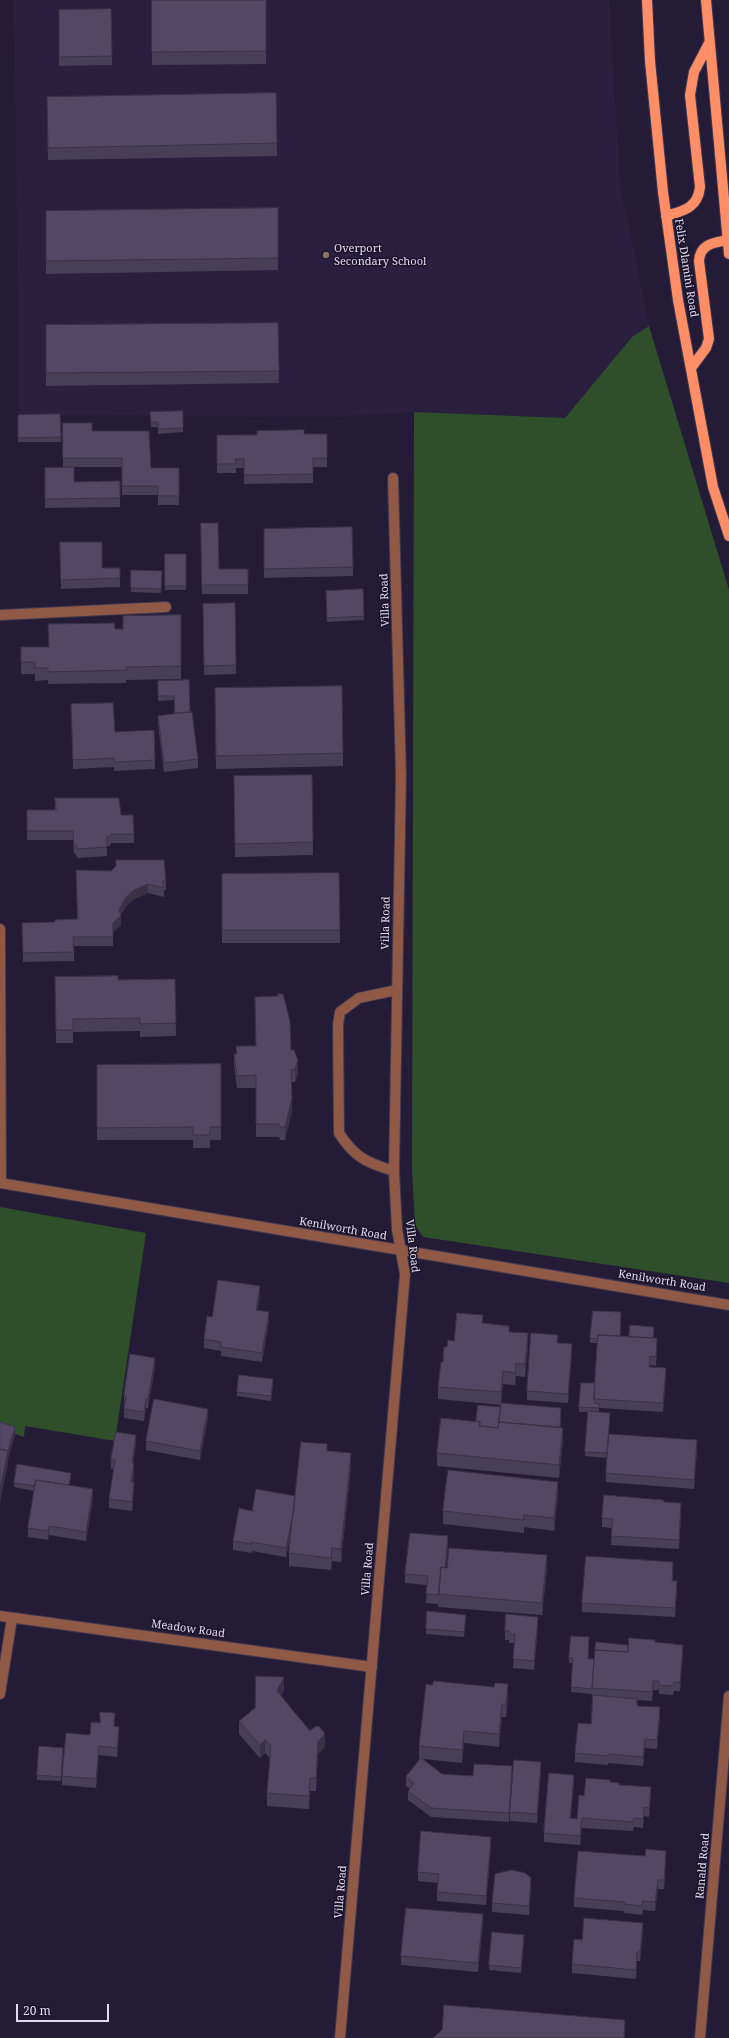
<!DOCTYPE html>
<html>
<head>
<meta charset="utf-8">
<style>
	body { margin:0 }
	#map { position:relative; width:729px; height:2038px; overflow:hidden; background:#241c36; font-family:"Noto Serif",serif }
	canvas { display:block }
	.scale { position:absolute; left:16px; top:2004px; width:93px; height:18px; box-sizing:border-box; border:2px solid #e0dbed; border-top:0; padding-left:5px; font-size:12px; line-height:14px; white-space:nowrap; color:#e0dbed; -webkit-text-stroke:3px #1b122b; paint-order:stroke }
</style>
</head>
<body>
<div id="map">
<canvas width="729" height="2038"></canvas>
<div class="scale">20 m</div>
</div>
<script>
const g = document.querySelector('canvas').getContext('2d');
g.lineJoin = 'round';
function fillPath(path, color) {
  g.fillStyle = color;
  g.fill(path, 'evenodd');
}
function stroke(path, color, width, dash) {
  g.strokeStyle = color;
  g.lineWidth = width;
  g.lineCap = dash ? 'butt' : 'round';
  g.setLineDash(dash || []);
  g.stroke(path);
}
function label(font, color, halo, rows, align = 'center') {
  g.font = font + ' "Noto Serif",serif';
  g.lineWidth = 3;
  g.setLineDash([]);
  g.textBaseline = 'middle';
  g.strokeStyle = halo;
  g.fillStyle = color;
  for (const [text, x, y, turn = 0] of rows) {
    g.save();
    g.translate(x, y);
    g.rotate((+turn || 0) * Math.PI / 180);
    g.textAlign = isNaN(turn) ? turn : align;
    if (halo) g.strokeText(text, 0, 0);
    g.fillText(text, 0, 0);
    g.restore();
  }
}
fillPath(new Path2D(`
	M14 0H609L620 184 649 326 632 337 565 418 414 412 331 417 19 415Z`), '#2b1f40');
fillPath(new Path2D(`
	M649 326 729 590V1283L423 1237 415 1225 412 1169 414 412 565 418 632 337Z
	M0 1207 146 1233 115 1441 25 1426 24 1437 0 1428Z`), '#2f4f2b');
const minor = new Path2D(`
	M0 615 166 607
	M0 929 1 1183
	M394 1171C367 1163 354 1157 339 1133L338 1025 340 1012 359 998 397 990
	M0 1183 729 1305
	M0 1616 372 1667
	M0 1694 12 1618
	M340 2038 405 1274 397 1229 394 1171 401 775 393 478
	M700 2038 729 1696`);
const major = new Path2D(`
	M647 0 650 61 663 192 678 300 713 487 729 536
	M706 0 729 254
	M666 216C683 211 698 208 700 187L690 95 694 72 709 43
	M691 368 706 348 709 339 699 261C700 244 713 243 728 240`);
stroke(minor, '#3e3750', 12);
stroke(major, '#3e3750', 12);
stroke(minor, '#8f5946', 10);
stroke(major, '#ff8e67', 10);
fillPath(new Path2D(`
	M152 0H266V64L152 65Z
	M111 9 112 65 59 66V10Z
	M276 93 277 156 48 160 47 97Z
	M278 208V270L46 274V211Z
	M278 323 279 383 46 386V325Z
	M183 411V432L158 434V427H151L150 412Z
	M60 414 61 442H18V415Z
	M63 423 92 431 151 468H179V505H158V495H122V467H63Z
	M327 434V467H313V483L244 484V468H236V473H217V435Z
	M45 468 74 482 120 481V507L45 508Z
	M201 523 219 569H248V594H202Z
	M352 527 353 576 264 578V529Z
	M60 542 120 578V587L61 589Z
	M165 554H186V590H165Z
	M131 570 162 571 161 593 131 592Z
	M363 589 364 620 327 622 326 596Z
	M235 603 236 674 204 675 203 604Z
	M181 615V679L126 680V683L48 684V680L35 681V674H21V647H48L115 629H123Z
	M189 680 190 712 198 759V768L164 772 158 725V716L174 714V700L158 701V681Z
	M215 701 343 753V766L216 769Z
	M71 704 115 732 154 730 155 769 114 771V767L73 769Z
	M312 775 313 855 235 857 234 776Z
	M55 798 121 815 134 834V843H111L110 846H107V856L78 858 74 853 73 840H27V810H55Z
	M76 870 166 881V890H164V897L148 893 134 899 126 906 121 915V925L113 932V946H74V961L23 962 22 923 55 922 77 919Z
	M339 873 340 943H222V874Z
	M55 977 118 980 175 979 176 1036 140 1037V1031L73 1032V1043H56Z
	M236 1046H256L291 1050 298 1073 295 1082H291L292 1111 285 1140H280L279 1137H256V1088H237L234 1066V1054H236Z
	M221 1064V1140H210V1148H193V1140H97V1065Z
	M260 1295 257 1311 269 1321 262 1362 221 1356V1351L204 1348V1339L212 1317Z
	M621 1317 620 1336 654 1338 657 1347 656 1366 650 1365V1367L666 1377 663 1412 599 1408V1412L610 1417 607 1458 585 1456 588 1412H579V1407L595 1383 598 1343H590V1338Z
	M483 1323 509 1332 528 1346 525 1377 516 1376 515 1385 503 1384 501 1403 561 1417 560 1428 563 1441 559 1478 437 1466V1453L476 1421 501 1407V1405L438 1399V1387L443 1362 447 1347 454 1341Z
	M558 1343 572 1353 568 1403 527 1400V1391Z
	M155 1367 148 1408H146L144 1421 124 1418V1409L125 1404H124V1395Z
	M273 1384 271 1401 237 1396V1392Z
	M208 1418 200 1460 146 1450V1441Z
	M136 1444 133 1463 134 1472 133 1482 134 1491 132 1511 109 1508V1499L114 1469H111V1460Z
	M697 1449 694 1489 606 1482V1473Z
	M327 1451 351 1466 341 1562 332 1561 331 1570 289 1566V1553L292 1529 286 1557 252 1551V1553L233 1550V1541L295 1496Z
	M71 1477 69 1485 93 1498 86 1541 49 1535 48 1540 28 1537V1528L34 1491 14 1487V1483Z
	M558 1495 554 1531 524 1527V1533L443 1524V1511Z
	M681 1512 679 1549 611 1545 612 1528 602 1527V1518Z
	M448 1545 446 1568H547L542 1615 438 1607V1604L426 1603 427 1585 405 1583V1574Z
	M673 1571V1581L677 1590 675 1617 582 1612V1603Z
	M466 1619 464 1637 426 1634V1629Z
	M538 1626 534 1670 513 1668 515 1643H509V1640H505V1631Z
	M655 1642 683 1654 680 1691H674L673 1695 659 1694V1690H653L652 1701 637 1700V1706L660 1716 657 1749 645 1748 643 1766 608 1763V1765L575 1762V1753L591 1724 593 1697H592V1694L571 1692 572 1663H569V1658L594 1659 628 1645Z
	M284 1690 281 1696 310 1731 325 1747 318 1754 316 1791H310L309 1809 267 1806V1793L270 1758 265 1753 260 1758 239 1734V1721Z
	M508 1697 506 1717H502L499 1747 464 1743 462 1763 423 1759 442 1774 473 1776 512 1775 509 1822 431 1817 408 1800V1791L410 1789 406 1786V1777L421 1759H419V1746Z
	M115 1722 114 1726 119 1736 117 1757 99 1755 96 1788 62 1785V1776L90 1735 100 1723Z
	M63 1753 61 1781 37 1780V1775Z
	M541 1771 537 1823 510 1821V1812Z
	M610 1782 651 1796 649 1817 644 1816 643 1828 634 1827 633 1831 582 1828 580 1845 544 1842V1833L574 1784 570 1818 577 1819Z
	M491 1846 486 1905 437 1901V1892L438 1883 418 1881V1872Z
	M666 1860 664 1889H658L655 1911 643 1910 642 1915 624 1913V1911L574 1907V1898Z
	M531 1887 529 1915 492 1912V1903Z
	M483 1923 478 1972 401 1965V1956Z
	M643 1932 640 1961H637L636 1979 572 1973V1964L582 1940Z
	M524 1940 521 1973 489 1970V1965Z`), '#473e58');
fillPath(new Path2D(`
	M148 884V893L134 899 126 906 120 917 121 916V925L113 932V923L126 897 134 890Z
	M298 1060V1073L295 1082V1069Z
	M292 1098V1111L285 1140V1127Z
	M260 1286V1295L256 1319V1310Z
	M269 1312V1321L262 1362V1353Z
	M528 1333V1346L525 1377V1364Z
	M572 1344V1353L568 1403V1394Z
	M155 1358V1367L148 1408V1399Z
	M516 1363V1376L515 1385V1373Z
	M666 1368V1377L663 1412V1403Z
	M503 1371V1384L501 1405V1392Z
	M146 1399V1408L144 1421V1412Z
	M561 1408V1417L559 1440V1431Z
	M208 1409V1418L200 1460V1451Z
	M15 1427V1436L8 1460V1464L0 1503V1490L7 1452Z
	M563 1428V1441L559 1478V1465Z
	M136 1435V1444L132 1472V1463Z
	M697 1440V1449L694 1489V1480Z
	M351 1453V1466L341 1562V1549Z
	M134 1463V1472L131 1491V1482Z
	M134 1482V1491L132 1511V1502Z
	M558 1482V1495L554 1531V1518Z
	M93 1489V1498L86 1541V1532Z
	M296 1497V1506L286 1557V1548Z
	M681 1503V1512L679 1549V1540Z
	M49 1526V1535L48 1540V1531Z
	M448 1536V1545L445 1580V1571Z
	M332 1548V1561L331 1570V1558Z
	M547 1555V1568L542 1615V1603Z
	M677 1581V1590L675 1617V1608Z
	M538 1617V1626L534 1670V1661Z
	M683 1645V1654L680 1691V1682Z
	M284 1677V1690L277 1704V1691Z
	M508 1684V1697L506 1717V1704Z
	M502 1704V1717L499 1747V1734Z
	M660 1707V1716L657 1749V1740Z
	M119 1727V1736L117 1757V1748Z
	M464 1731V1743L462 1763V1750Z
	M325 1734V1747L318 1754 316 1791V1778L318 1741Z
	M645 1739V1748L643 1766V1757Z
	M265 1740V1753L260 1758V1745Z
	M99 1746V1755L96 1788V1779Z
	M541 1762V1771L537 1823V1814Z
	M512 1766V1775L509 1822V1813Z
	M574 1775V1784L570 1827V1818Z
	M310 1778V1791L309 1809V1796Z
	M651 1787V1796L649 1817V1808Z
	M644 1807V1816L643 1828V1819Z
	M582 1818V1828L580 1845V1836Z
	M491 1837V1846L486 1905V1896Z
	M666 1851V1860L664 1889V1880Z
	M531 1878V1887L529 1915V1906Z
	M658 1880V1889L655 1911V1902Z
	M483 1914V1923L478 1972V1963Z
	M643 1923V1932L640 1961V1952Z
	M524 1935V1940L521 1973V1968Z
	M637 1952V1961L636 1979V1970Z
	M625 2020V2038H624Z`), '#393247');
const building = new Path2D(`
	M152 0H266V51L152 52Z
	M111 9 112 56 59 57V10Z
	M276 93 277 143 48 148 47 97Z
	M278 208V258L46 261V211Z
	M278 323 279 371 46 373V325Z
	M183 411V428L158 429V422H151L150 412Z
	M60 414 61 437 18 438V415Z
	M63 423H92V431H149L151 468H179V496H158V486H122V458H63Z
	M304 430V434H327V458H313V474L244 475V459H235L236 464H217V435H257V431Z
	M74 467V482L120 481V498L45 499V468Z
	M201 523H218L219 569H248V585H202Z
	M352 527 353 567 264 569V529Z
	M60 542H102V568H120V578L61 580Z
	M165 554H186V586H165Z
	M131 570 162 571 161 589 131 588Z
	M363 589 364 616 327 618 326 591Z
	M235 603 236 665 204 666 203 604Z
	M181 615V666L126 667V670L48 672V668H35V662H21V647H49L48 624 114 623 115 629H123V616Z
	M189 680 190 712 175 713 174 696H158V681Z
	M342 686 343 753 216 756 215 688Z
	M113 703 115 732 154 730 155 760 114 762V758L73 760 71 704Z
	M192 712 198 759 164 763 158 716Z
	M312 775 313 842 235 844 234 776Z
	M55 798H119L121 815H133L134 834H111L110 837H107V847L78 849 74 844 73 831H27V810H56Z
	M116 860H164L166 881H162L164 888 148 884 134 890 126 897 119 910 121 916 113 923V937H73L74 952 23 953 22 923 55 922V920L78 919 76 870 111 871 116 866Z
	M339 873 340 930H222V874Z
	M118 976V980L175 979 176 1023 140 1024V1018L73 1019V1030H56L55 977Z
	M278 994H283L290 1021 291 1050H294L298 1060 295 1069 291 1070 292 1098 285 1127H280L279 1124H256V1075L237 1076 234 1054H237L236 1046H256L255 997 278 996Z
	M221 1064V1127H210V1135H193V1127L97 1128V1065Z
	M218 1280 260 1286 256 1310 269 1312 262 1353 221 1347V1342L204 1339 207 1316 212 1317Z
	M593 1311 621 1312 620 1336 598 1335V1339L590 1338Z
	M457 1313 483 1315 482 1323 509 1326V1332L528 1333 525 1364 516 1363 515 1373 503 1371 501 1392 438 1387 441 1362H443L444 1347H447L448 1340 454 1341Z
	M630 1325 654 1327 653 1338 629 1337Z
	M531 1333 558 1335 557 1343 572 1344 568 1394 527 1391Z
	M598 1335 657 1338 656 1357 650 1356 649 1367 666 1368 663 1403 594 1399Z
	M130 1354 155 1358 148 1399H146L144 1412 124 1409 126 1396 124 1395Z
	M239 1375 273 1379 271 1396 237 1392Z
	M581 1383H595L594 1403 599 1404V1408L579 1407Z
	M154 1399 208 1409 200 1451 146 1441Z
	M501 1403 561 1408 560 1427 499 1422Z
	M478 1405 501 1407 498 1428 480 1426V1422L476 1421Z
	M588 1411 610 1413 607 1453 585 1452Z
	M441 1418 480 1422 479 1426 498 1428 499 1422 563 1428 559 1465 437 1453Z
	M0 1422 15 1427 8 1451 0 1449Z
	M116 1432 136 1435 132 1463H134L131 1482H134L132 1502 109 1499 115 1460H111Z
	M609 1434 697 1440 694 1480 606 1473Z
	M301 1442 327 1444V1451L351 1453 341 1549 332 1548 331 1558 289 1553Z
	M0 1449 8 1451 0 1490Z
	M17 1464 71 1473 69 1485 36 1480 35 1486 14 1483Z
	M448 1470 558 1482 554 1518 524 1515V1520L443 1511Z
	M36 1480 93 1489 86 1532 49 1526 48 1531 28 1528Z
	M256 1489 295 1496 294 1510 286 1548 251 1542 252 1544 233 1541 239 1508 252 1511Z
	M604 1495 663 1500 664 1502 681 1503 679 1540 611 1536 613 1519 602 1518Z
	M410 1533 448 1536 445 1568 441 1567 439 1595 426 1594 428 1576 405 1574Z
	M449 1548 547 1555 542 1603 438 1594 441 1567 447 1568Z
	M586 1556 673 1562 672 1581H677L675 1608 582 1603Z
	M427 1611 466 1615 464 1632 426 1629Z
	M506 1614 538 1617 534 1661 513 1659 515 1634H509V1631H505Z
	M571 1636 589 1637 588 1659H594L592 1689 571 1687 573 1658H569Z
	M629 1638 655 1640V1642L683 1645 680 1682H674L673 1686 659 1685V1681H653L652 1692 592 1688 595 1650 628 1652Z
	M596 1642 628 1645V1652L595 1650Z
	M256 1676 284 1677 277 1691 310 1731 316 1726 320 1727 325 1734 318 1741 316 1778H310L309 1796 267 1793 271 1746 265 1740 260 1745 239 1721 255 1708Z
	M434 1681 494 1687 495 1683 508 1684 506 1704H502L499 1734 464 1731 462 1750 419 1746 426 1684 432 1685Z
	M593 1695 637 1699V1706L660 1707 657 1740 645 1739 643 1757 608 1754V1756L575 1753 578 1723 591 1724Z
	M100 1712 115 1713 114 1726 119 1727 117 1748 99 1746 96 1779 62 1776 66 1733 90 1735 91 1722 100 1723Z
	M39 1746 63 1748 61 1777 37 1775Z
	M421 1758 442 1774 473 1776 474 1764 512 1766 509 1813 431 1808 408 1791 414 1783 406 1777Z
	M514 1760 541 1762 537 1814 510 1812Z
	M549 1773 574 1775 570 1818 577 1819 579 1795 584 1796 586 1778 610 1780V1782L619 1783V1785L651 1787 649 1808 644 1807 643 1819 634 1818 633 1822 582 1818 580 1836 544 1833Z
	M421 1831 491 1837 486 1896 437 1892 439 1874 418 1872Z
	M646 1849 666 1851 664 1880H658L655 1902 643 1901 642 1906 624 1904 625 1902 574 1898 578 1851 645 1856Z
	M512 1870 525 1873 531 1878 529 1906 492 1903 495 1874Z
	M406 1908 483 1914 478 1963 401 1956Z
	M584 1918 643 1923 640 1952H637L636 1970 572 1964 574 1939 582 1940Z
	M492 1932 524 1935 521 1968 489 1965Z
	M444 2005 625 2020 624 2038H433L442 2030Z`);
fillPath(building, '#524866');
stroke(building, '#393247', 1);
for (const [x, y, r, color] of [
	[326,255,4,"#8d6e63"]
]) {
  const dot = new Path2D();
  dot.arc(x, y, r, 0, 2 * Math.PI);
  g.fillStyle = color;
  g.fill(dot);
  stroke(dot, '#1b122b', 1.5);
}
label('11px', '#e0dbed', '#1b122b', [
	["Overport",334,249],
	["Secondary School",334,262]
], 'left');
label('11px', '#e0dbed', '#1b122b', [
	["Felix Dlamini Road",686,268,81],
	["Villa Road",385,600,-92],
	["Villa Road",386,923,-89],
	["Kenilworth Road",343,1229,10],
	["Villa Road",412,1246,83],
	["Kenilworth Road",662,1281,9],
	["Villa Road",368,1569,-85],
	["Meadow Road",188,1629,8],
	["Ranald Road",703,1866,-85],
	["Villa Road",341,1892,-85]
]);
</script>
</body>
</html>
